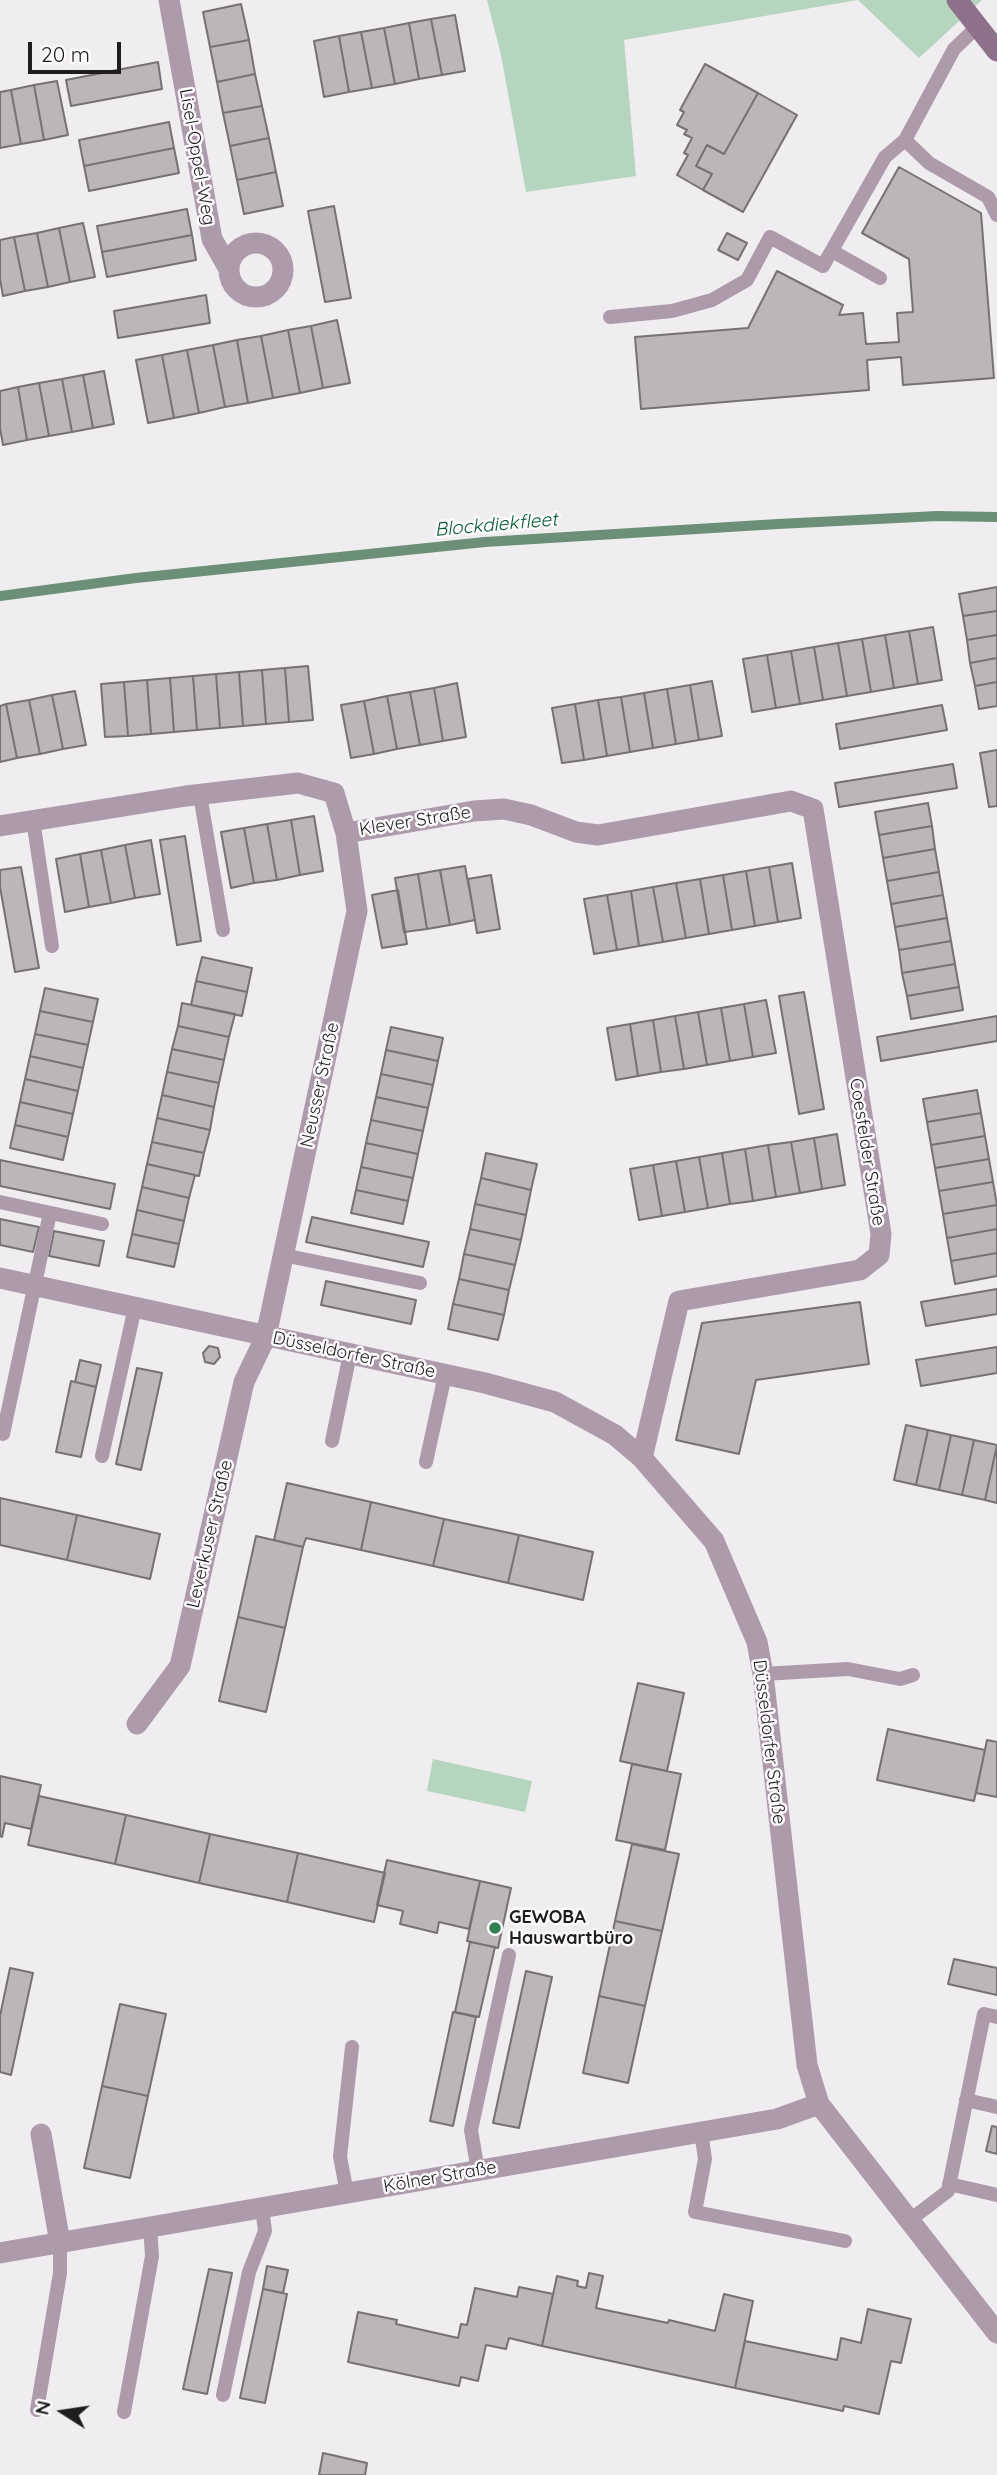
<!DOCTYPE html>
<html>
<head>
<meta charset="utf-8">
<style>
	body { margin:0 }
	#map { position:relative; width:997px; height:2475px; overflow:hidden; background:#f0edf0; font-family:Quicksand,sans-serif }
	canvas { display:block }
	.north { position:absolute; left:28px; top:2377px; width:70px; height:70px; -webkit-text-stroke:5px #fdfafd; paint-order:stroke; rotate:282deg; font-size:19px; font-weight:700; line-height:28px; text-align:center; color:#1e1d1e }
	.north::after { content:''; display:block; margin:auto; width:24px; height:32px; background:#1e1d1e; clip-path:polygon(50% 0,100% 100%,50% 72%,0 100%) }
	.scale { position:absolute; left:28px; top:42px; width:93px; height:32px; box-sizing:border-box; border:4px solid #1e1d1e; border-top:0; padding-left:9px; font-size:21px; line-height:24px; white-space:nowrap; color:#1e1d1e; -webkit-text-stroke:5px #fdfafd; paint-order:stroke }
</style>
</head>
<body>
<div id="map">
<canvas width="997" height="2475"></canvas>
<div class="north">N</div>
<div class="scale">20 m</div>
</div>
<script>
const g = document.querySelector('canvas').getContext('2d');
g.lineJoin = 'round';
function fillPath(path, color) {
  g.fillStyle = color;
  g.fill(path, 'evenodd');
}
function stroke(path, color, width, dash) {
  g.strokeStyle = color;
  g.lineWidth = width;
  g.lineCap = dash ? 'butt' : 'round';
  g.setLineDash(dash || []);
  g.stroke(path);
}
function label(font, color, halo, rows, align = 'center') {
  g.font = font + ' Quicksand,sans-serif';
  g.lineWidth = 5;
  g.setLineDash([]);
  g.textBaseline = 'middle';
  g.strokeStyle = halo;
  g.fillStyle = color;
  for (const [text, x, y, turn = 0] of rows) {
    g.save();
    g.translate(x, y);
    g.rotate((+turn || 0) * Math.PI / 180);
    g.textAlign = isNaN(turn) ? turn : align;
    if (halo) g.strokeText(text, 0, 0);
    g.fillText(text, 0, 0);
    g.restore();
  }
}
fillPath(new Path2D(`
	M487 0H982L919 58 858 0 624 40 636 176 526 192 501 55Z
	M433 1759 532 1781 525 1812 427 1791Z`), '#b5d5be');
stroke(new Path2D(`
	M0 596 136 578 485 542 778 524 937 516 997 517`), '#6c9077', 10);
const building = new Path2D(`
	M241 4 249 40 210 47 203 12Z
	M455 15 465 71 442 75 431 19Z
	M431 19 442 75 419 79 409 23Z
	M409 23 419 79 395 84 384 28Z
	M384 28 395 84 372 88 361 32Z
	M361 32 372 88 349 92 339 36Z
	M339 36 349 92 324 97 314 41Z
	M249 40 255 74 217 82 210 47Z
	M158 62 162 89 71 106 66 80Z
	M705 64 758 93 724 154 707 145 696 166 712 174 703 190 677 175 688 155 684 153 692 138 684 134 687 130 677 125 684 112 680 110Z
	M255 74 262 106 223 113 217 82Z
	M57 81 68 135 44 140 34 85Z
	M34 85 44 140 21 144 11 90Z
	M11 90 21 144 0 148V92Z
	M758 93 797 115 743 212 703 190 712 174 696 166 707 145 724 154Z
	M262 106 269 138 230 146 223 113Z
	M169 122 174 148 84 166 79 140Z
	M269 138 276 172 237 180 230 146Z
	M174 148 179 173 89 191 84 166Z
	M899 167 981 213 994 378 903 385 901 357 867 360 869 390 641 409 635 337 748 328 777 271 843 305 839 315 863 313 866 344 899 342 897 313 913 312 909 259 862 233Z
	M276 172 283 206 244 214 237 180Z
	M334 206 351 298 325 302 308 211Z
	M187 209 192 235 102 252 97 226Z
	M83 223 95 277 70 282 59 228Z
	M59 228 70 282 48 287 37 233Z
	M37 233 48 287 25 291 14 237Z
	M727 233 747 243 738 260 718 250Z
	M192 235 196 260 107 277 102 252Z
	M14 237 25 291 3 296 0 279V240Z
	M206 295 210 323 118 338 114 311Z
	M337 320 350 383 323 388 311 326Z
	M311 326 323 388 300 393 288 330Z
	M288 330 300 393 273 398 261 336Z
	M261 336 273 398 248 403 237 340Z
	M237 340 248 403 225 407 213 345Z
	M213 345 225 407 199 413 187 350Z
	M187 350 199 413 174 418 162 355Z
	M162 355 174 418 148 423 136 360Z
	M104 371 114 424 93 428 83 375Z
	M83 375 93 428 72 432 62 379Z
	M62 379 72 432 49 436 39 383Z
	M39 383 49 436 27 440 18 387Z
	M18 387 27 440 3 445 0 428V391Z
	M997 587V611L963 616 959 594Z
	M997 611V635L967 640 963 616Z
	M933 627 942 680 918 684 909 631Z
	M909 631 918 684 894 688 885 635Z
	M885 635 894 688 871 692 862 639Z
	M997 635V658L970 663 967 640Z
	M862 639 871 692 847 696 838 643Z
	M838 643 847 696 823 700 814 647Z
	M814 647 823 700 800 704 791 651Z
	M791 651 800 704 776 708 767 655Z
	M767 655 776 708 752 712 743 659Z
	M997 658V682L975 686 970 663Z
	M308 666 313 720 289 722 285 668Z
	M285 668 289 722 266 724 262 670Z
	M262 670 266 724 243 726 239 672Z
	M239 672 243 726 220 728 216 674Z
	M216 674 220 728 197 730 193 676Z
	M193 676 197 730 174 732 170 678Z
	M170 678 174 732 151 734 147 680Z
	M147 680 151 734 128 736 124 682Z
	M712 681 722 736 699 740 690 685Z
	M124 682 128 736 105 737 101 684Z
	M997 682V706L979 709 975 686Z
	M457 683 466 737 443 741 434 688Z
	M690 685 699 740 676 744 667 689Z
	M434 688 443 741 420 745 410 692Z
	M667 689 676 744 653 748 644 693Z
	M75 691 86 745 63 749 52 695Z
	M410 692 420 745 397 749 387 696Z
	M644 693 653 748 630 752 621 697Z
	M52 695 63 749 40 754 29 700Z
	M387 696 397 749 374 754 364 701Z
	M621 697 630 752 607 756 598 700Z
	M29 700 40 754 17 758 6 704Z
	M598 700 607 756 584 760 575 704Z
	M364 701 374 754 351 758 341 705Z
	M6 704 17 758 0 762V706Z
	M575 704 584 760 562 763 552 708Z
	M942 705 947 730 840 749 836 724Z
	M997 750V806L989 807 980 753Z
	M953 764 957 788 839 807 835 783Z
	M928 803 932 826 879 835 875 812Z
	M314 816 323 871 300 875 291 820Z
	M291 820 300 875 277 880 267 824Z
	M267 824 277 880 254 883 244 828Z
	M932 826 935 849 883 858 879 835Z
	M244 828 254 883 231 888 221 832Z
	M185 836 201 941 177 945 160 840Z
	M151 840 160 894 135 898 125 845Z
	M125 845 135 898 111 903 101 850Z
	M935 849 939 872 887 881 883 858Z
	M101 850 111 903 89 907 80 854Z
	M80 854 89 907 65 912 56 859Z
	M792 863 801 918 778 922 769 867Z
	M465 866 475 920 450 925 440 870Z
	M21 867 39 968 15 972 0 887V870Z
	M769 867 778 922 755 926 746 871Z
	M440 870 450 925 427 929 418 874Z
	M746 871 755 926 732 930 723 875Z
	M939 872 943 895 891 904 887 881Z
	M418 874 427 929 404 932 395 878Z
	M491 875 500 929 477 933 468 879Z
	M723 875 732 930 709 934 700 879Z
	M700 879 709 934 686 938 676 883Z
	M676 883 686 938 663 942 653 887Z
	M653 887 663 942 639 946 631 891Z
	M398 890 407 944 382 948 372 895Z
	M631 891 639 946 617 950 607 895Z
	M607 895 617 950 594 954 584 899Z
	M943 895 947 918 895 927 891 904Z
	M947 918 951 941 899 950 895 927Z
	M951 941 955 964 902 973 899 950Z
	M202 957 252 968 247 992 196 981Z
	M955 964 959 987 907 996 902 973Z
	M196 981 247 992 242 1016 191 1005Z
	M959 987 963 1010 911 1019 907 996Z
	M45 988 98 999 93 1022 40 1011Z
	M804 992 824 1109 799 1114 779 996Z
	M766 1000 776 1053 753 1057 744 1004Z
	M182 1003 235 1014 229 1037 178 1026Z
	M744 1004 753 1057 730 1061 721 1008Z
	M721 1008 730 1061 707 1065 698 1012Z
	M40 1011 93 1022 88 1045 35 1034Z
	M698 1012 707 1065 684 1069 675 1016Z
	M675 1016 684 1069 661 1072 653 1020Z
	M997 1016V1041L881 1061 877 1037Z
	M653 1020 661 1072 638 1076 630 1024Z
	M630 1024 638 1076 616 1080 607 1028Z
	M178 1026 229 1037 224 1060 172 1049Z
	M391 1027 443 1038 438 1061 386 1050Z
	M35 1034 88 1045 83 1068 30 1056Z
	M172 1049 224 1060 219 1083 167 1072Z
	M386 1050 438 1061 433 1085 381 1074Z
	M30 1056 83 1068 78 1091 25 1079Z
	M167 1072 219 1083 214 1107 162 1095Z
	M381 1074 433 1085 428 1108 376 1097Z
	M25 1079 78 1091 73 1114 20 1102Z
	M977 1090 981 1113 927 1122 923 1099Z
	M162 1095 214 1107 210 1130 157 1118Z
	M376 1097 428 1108 423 1131 371 1120Z
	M20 1102 73 1114 68 1137 15 1125Z
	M981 1113 985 1136 931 1145 927 1122Z
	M157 1118 210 1130 204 1153 152 1142Z
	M371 1120 423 1131 418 1154 366 1143Z
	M15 1125 68 1137 63 1160 10 1148Z
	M837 1134 845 1185 822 1189 814 1138Z
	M985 1136 989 1159 935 1168 931 1145Z
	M814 1138 822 1189 800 1193 791 1142Z
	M152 1142 204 1153 199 1176 147 1164Z
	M791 1142 800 1193 776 1197 768 1145Z
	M366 1143 418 1154 413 1178 361 1167Z
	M768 1145 776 1197 753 1201 745 1149Z
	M745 1149 753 1201 730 1204 722 1153Z
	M486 1153 537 1164 531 1190 481 1178Z
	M722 1153 730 1204 708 1208 699 1157Z
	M699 1157 708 1208 685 1212 676 1161Z
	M989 1159 993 1182 939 1191 935 1168Z
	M0 1160 115 1184 110 1209 0 1186Z
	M676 1161 685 1212 662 1216 653 1165Z
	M147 1164 195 1175 189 1198 142 1187Z
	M653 1165 662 1216 639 1220 630 1169Z
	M361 1167 413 1178 408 1201 356 1190Z
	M481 1178 531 1190 526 1215 475 1204Z
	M993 1182 997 1205 943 1214 939 1191Z
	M142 1187 189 1198 184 1221 137 1210Z
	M356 1190 408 1201 403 1224 351 1213Z
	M475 1204 526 1215 521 1240 470 1229Z
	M997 1205V1229L947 1238 943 1214Z
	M137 1210 184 1221 179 1244 132 1234Z
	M312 1217 429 1242 423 1267 306 1242Z
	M0 1219 39 1227 33 1252 0 1245Z
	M470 1229 521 1240 515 1265 464 1254Z
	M997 1229V1253L951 1261 947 1238Z
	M54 1231 104 1241 99 1266 49 1256Z
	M132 1234 179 1244 174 1267 127 1257Z
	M997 1253V1276L955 1284 951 1261Z
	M464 1254 515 1265 509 1290 459 1279Z
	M459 1279 509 1290 504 1315 453 1304Z
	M326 1281 416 1300 411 1324 321 1305Z
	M997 1289V1314L926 1326 921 1302Z
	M860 1302 869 1364 756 1380 739 1454 676 1440 702 1323Z
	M453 1304 504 1315 498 1340 448 1329Z
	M209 1346 218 1348 220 1357 214 1364 205 1362 203 1353Z
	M997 1347V1373L921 1386 916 1360Z
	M80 1360 101 1365 96 1387 75 1382Z
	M137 1368 162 1373 141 1470 116 1464Z
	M71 1381 96 1387 81 1457 56 1452Z
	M906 1425 928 1430 916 1485 894 1480Z
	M928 1430 951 1435 939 1490 916 1485Z
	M951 1435 974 1440 962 1495 939 1490Z
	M974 1440 997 1445 985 1500 962 1495Z
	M997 1445V1503L985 1500Z
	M287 1483 371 1502 361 1550 306 1538 303 1547 274 1540Z
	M0 1498 77 1515 67 1560 0 1545Z
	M371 1502 444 1519 433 1566 361 1550Z
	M77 1515 160 1534 150 1579 67 1560Z
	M444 1519 519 1535 508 1583 433 1566Z
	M519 1535 593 1552 583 1600 508 1583Z
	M256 1536 303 1547 285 1628 238 1617Z
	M238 1617 285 1628 266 1712 219 1701Z
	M638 1683 684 1693 667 1771 620 1761Z
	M888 1729 985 1750 974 1801 877 1780Z
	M987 1740 997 1742V1797L976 1793Z
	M632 1764 681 1774 665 1850 616 1840Z
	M0 1776 41 1785 31 1829 5 1823 2 1837 0 1836Z
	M39 1796 126 1815 115 1864 28 1845Z
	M126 1815 210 1834 199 1883 115 1864Z
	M210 1834 298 1853 287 1902 199 1883Z
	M632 1844 679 1854 662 1931 615 1921Z
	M298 1853 385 1873 374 1922 287 1902Z
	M387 1860 480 1881 469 1929 439 1922 437 1933 400 1924 403 1911 377 1905Z
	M480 1881 511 1888 498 1948 467 1941Z
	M615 1921 662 1931 645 2006 599 1996Z
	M470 1942 495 1947 479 2017 455 2012Z
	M954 1959 997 1968V1995L948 1984Z
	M10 1968 33 1973 11 2075 0 2072V2016Z
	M526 1971 552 1977 519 2128 493 2123Z
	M599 1996 645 2006 628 2083 583 2073Z
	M120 2004 166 2014 148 2096 102 2086Z
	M453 2012 476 2017 453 2126 430 2121Z
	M102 2086 148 2096 130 2178 84 2168Z
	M992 2126 997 2127V2154L986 2151Z
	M267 2266 288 2270 283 2293 263 2289Z
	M209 2269 232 2273 207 2394 183 2389Z
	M589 2273 603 2276 596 2308 668 2323 669 2320 715 2331 724 2294 753 2301 735 2388 542 2346 557 2276 578 2281 577 2286 586 2288Z
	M519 2287 553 2294 542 2346 509 2338 506 2349 486 2345 478 2381 461 2377 459 2386 348 2362 358 2312 397 2320 396 2324 458 2338 461 2324 467 2325 475 2288 517 2297Z
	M263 2289 287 2294 265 2403 240 2398Z
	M868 2309 911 2319 901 2363 891 2361 879 2414 844 2406 843 2411 735 2388 745 2341 837 2360 841 2338 861 2343Z
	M323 2453 367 2463 365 2475H319Z`);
fillPath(building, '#bab6b9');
stroke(building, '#757274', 2);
stroke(new Path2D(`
	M905 140 929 163 988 197 997 215
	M832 251 880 278
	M610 317 672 311 712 300 747 280 770 237 823 266 885 157 905 140 954 49 977 27
	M200 795 223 930
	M33 820 52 946
	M0 1202 102 1224
	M283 1255 420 1283
	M3 1434 50 1213
	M332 1441 350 1354
	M102 1456 135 1307
	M426 1462 445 1375
	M763 1674 848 1669 900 1679 913 1675
	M966 2100 997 2107
	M701 2132 705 2159 695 2212 845 2241
	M478 2171 471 2130 509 1955
	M949 2184 997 2195
	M347 2193 340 2157 352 2047
	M910 2220 948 2191 984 2014 997 2017
	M223 2395 249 2272 265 2231 262 2208
	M37 2410 60 2273V2243
	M124 2412 152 2256 150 2227`), '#ad9aab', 14);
stroke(new Path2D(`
	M169 0 212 239 229 269
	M229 270a27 27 0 1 1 54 0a27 27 0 1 1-54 0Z
	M0 826 186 796 298 783 334 793 346 833 474 811 504 809 531 815 576 832 598 835 791 801 813 809 881 1234 879 1255 860 1270 679 1301 642 1458
	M0 1278 485 1383 555 1402 615 1435 642 1458 714 1541 757 1642 763 1674 807 2065 819 2104 997 2333
	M137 1724 180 1666 244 1382 266 1336 357 911 346 833
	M41 2134 60 2243
	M0 2253 777 2119 819 2104`), '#ad9aab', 21);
stroke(new Path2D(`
	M957 0 997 51`), '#8d718a', 21);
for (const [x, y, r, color] of [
	[495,1928,7,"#308050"]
]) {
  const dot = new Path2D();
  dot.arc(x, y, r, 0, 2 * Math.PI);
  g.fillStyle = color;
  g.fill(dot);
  stroke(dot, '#fdfafd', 2.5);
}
label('18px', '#1e1d1e', '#fdfafd', [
	["Lisel-Oppel-Weg",197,157,80],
	["Klever Straße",415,821,-9],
	["Neusser Straße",320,1085,-78],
	["Coesfelder Straße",867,1152,81],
	["Düsseldorfer Straße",354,1355,12],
	["Leverkuser Straße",210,1534,-77],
	["Düsseldorfer Straße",769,1742,83],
	["Kölner Straße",440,2177,-10]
]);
label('bold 18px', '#1e1d1e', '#fdfafd', [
	["GEWOBA",509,1918],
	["Hauswartbüro",509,1939]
], 'left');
label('italic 19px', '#045e32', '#fdfafd', [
	["Blockdiekfleet",496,525,-5]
]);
</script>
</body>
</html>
